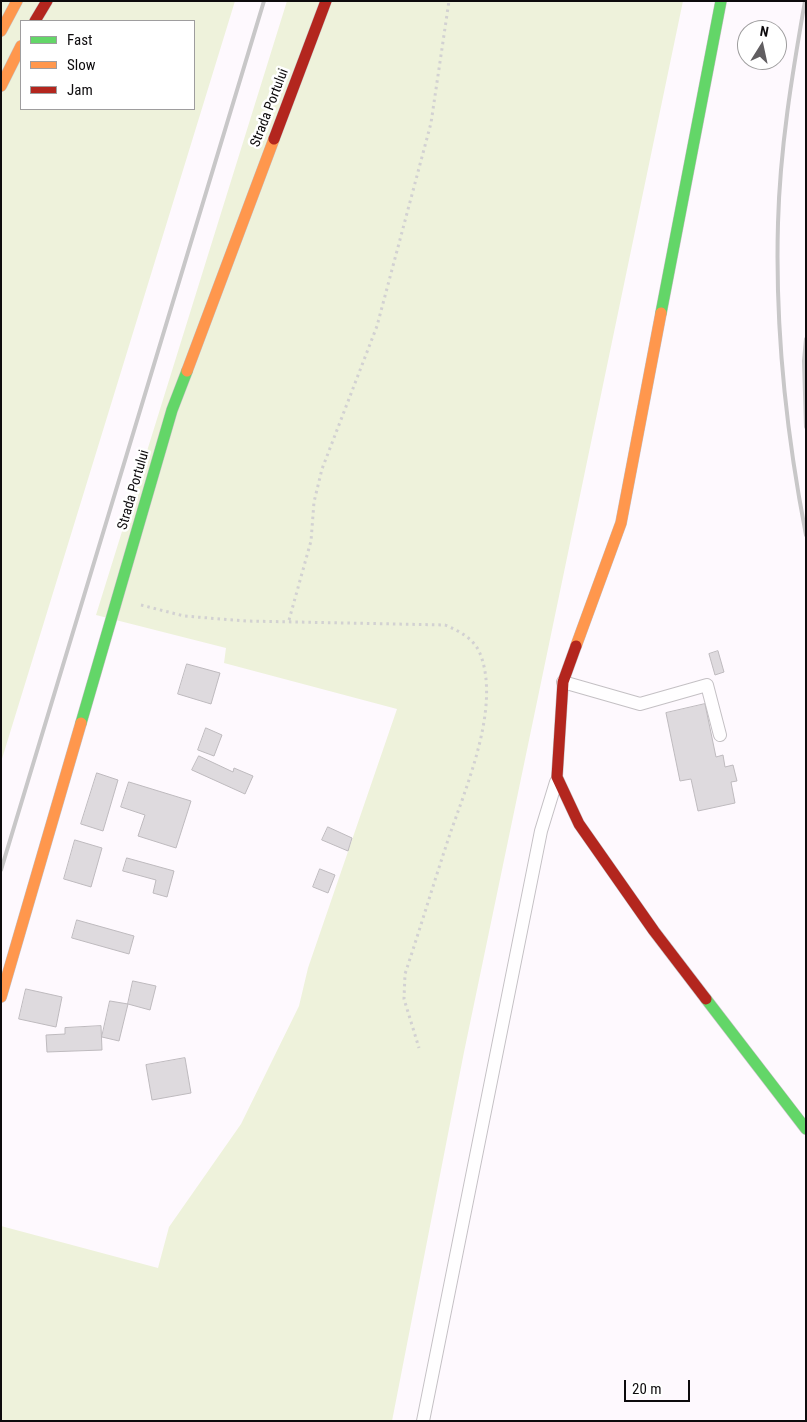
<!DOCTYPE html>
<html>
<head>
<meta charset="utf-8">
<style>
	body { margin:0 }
	#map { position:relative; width:807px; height:1422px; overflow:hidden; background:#fef9fe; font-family:"Roboto Condensed",sans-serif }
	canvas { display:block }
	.frame { position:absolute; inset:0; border:2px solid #0d0b0d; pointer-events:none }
	.legend { position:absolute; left:20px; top:20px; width:175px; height:90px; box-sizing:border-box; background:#fff; border:1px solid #9e9d9e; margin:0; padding:6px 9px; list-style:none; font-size:15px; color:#0d0b0d }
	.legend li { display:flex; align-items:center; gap:10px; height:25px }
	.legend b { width:25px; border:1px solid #9e9d9e }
	.north { position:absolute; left:737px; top:20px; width:50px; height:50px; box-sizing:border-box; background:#fff; border:1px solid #9e9d9e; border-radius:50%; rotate:10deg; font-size:14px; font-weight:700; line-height:20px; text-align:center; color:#0d0b0d }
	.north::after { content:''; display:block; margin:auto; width:18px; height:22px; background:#615e61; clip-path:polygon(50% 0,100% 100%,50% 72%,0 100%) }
	.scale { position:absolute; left:624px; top:1380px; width:66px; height:22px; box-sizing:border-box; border:2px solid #0d0b0d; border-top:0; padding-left:6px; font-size:15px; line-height:18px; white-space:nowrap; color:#0d0b0d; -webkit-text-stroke:4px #fff; paint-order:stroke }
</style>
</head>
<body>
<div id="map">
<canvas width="807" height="1422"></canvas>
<div class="frame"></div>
<ul class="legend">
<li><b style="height:6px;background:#63d668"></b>Fast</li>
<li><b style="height:6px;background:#ff974d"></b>Slow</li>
<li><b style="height:6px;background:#b3261e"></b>Jam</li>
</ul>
<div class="north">N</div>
<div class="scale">20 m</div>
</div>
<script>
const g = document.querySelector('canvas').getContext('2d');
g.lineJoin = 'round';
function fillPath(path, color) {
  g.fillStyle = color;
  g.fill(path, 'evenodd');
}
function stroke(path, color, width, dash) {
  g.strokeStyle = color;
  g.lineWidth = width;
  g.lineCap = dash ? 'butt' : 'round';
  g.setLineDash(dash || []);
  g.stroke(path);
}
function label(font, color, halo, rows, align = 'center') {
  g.font = font + ' "Roboto Condensed",sans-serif';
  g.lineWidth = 5;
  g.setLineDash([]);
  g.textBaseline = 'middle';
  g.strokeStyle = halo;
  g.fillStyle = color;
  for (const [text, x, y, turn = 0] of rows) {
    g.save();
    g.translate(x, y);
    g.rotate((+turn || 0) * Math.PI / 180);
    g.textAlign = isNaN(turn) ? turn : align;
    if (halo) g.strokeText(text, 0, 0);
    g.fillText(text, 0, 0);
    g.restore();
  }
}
fillPath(new Path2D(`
	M1 1H235L1 762ZM21 21H194V109H21Z
	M287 1H683L464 1052 392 1421H1V1226L158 1268 169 1227 241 1124 299 1006 308 968 397 709 224 663 226 648 96 615Z`), '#eef2db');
const building = new Path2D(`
	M718 651 724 672 715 675 709 654Z
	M187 664 220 673 211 704 178 694Z
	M705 704 716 757 723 755 725 767 733 765 737 781 731 782 735 803 698 811 691 779 680 781 666 713Z
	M206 728 222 735 214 756 198 750Z
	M199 756 233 772 234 768 253 776 245 794 192 770Z
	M97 773 118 780 103 831 81 824Z
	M129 782 191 801 176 848 138 836 145 815 121 807Z
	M328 827 352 838 348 851 322 840Z
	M75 840 102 848 91 887 64 879Z
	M127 858 174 871 167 897 153 893 156 880 123 871Z
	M320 869 335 875 328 893 313 887Z
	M77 920 134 936 129 954 72 938Z
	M133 981 156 986 150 1010 128 1004Z
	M26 989 62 997 56 1027 19 1019Z
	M110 1001 128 1004 119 1041 102 1037Z
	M101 1026 102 1050 47 1052 46 1035 65 1034V1028Z
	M185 1058 191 1093 152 1100 146 1065Z`);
fillPath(building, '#dedade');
stroke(building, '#bebabe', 1);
const lane = new Path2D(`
	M563 682 640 704 707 685 720 735
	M423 1421 541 831 556 782`);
const fast = new Path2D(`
	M661 313 721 1
	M81 723 172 410 187 371
	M706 999 806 1129`);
const slow = new Path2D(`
	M1 31 17 1
	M1 86 21 46
	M187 371 274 139
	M576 646 621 523 661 313
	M1 997 81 723`);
const jam = new Path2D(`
	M35 21 47 1
	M274 139 326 1
	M576 646 563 682 557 777 579 824 654 931 706 999`);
stroke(lane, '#c4c0c4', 14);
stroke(fast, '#c4c0c4', 12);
stroke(slow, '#c4c0c4', 12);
stroke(jam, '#c4c0c4', 12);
stroke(new Path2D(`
	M141 605 184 616 246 621 445 625C461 632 475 639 481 656 500 709 466 787 449 837 434 882 420 929 405 974L404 999 419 1048
	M289 620 311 541 314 502 322 469 377 326 431 123 449 1`), '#d2d1d2', 3, [2.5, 4]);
stroke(lane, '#fffeff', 12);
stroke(fast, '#63d668', 11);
stroke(slow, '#ff974d', 11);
stroke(jam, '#b3261e', 11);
stroke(new Path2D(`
	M805 1C792 75 780 148 778 223 775 328 786 432 806 535
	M806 339 804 361 806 427
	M1 870 264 1`), '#c8c7c8', 4);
label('14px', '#0d0b0d', '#fff', [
	["Strada Portului",270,108,-69],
	["Strada Portului",134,490,-74]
]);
</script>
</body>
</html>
